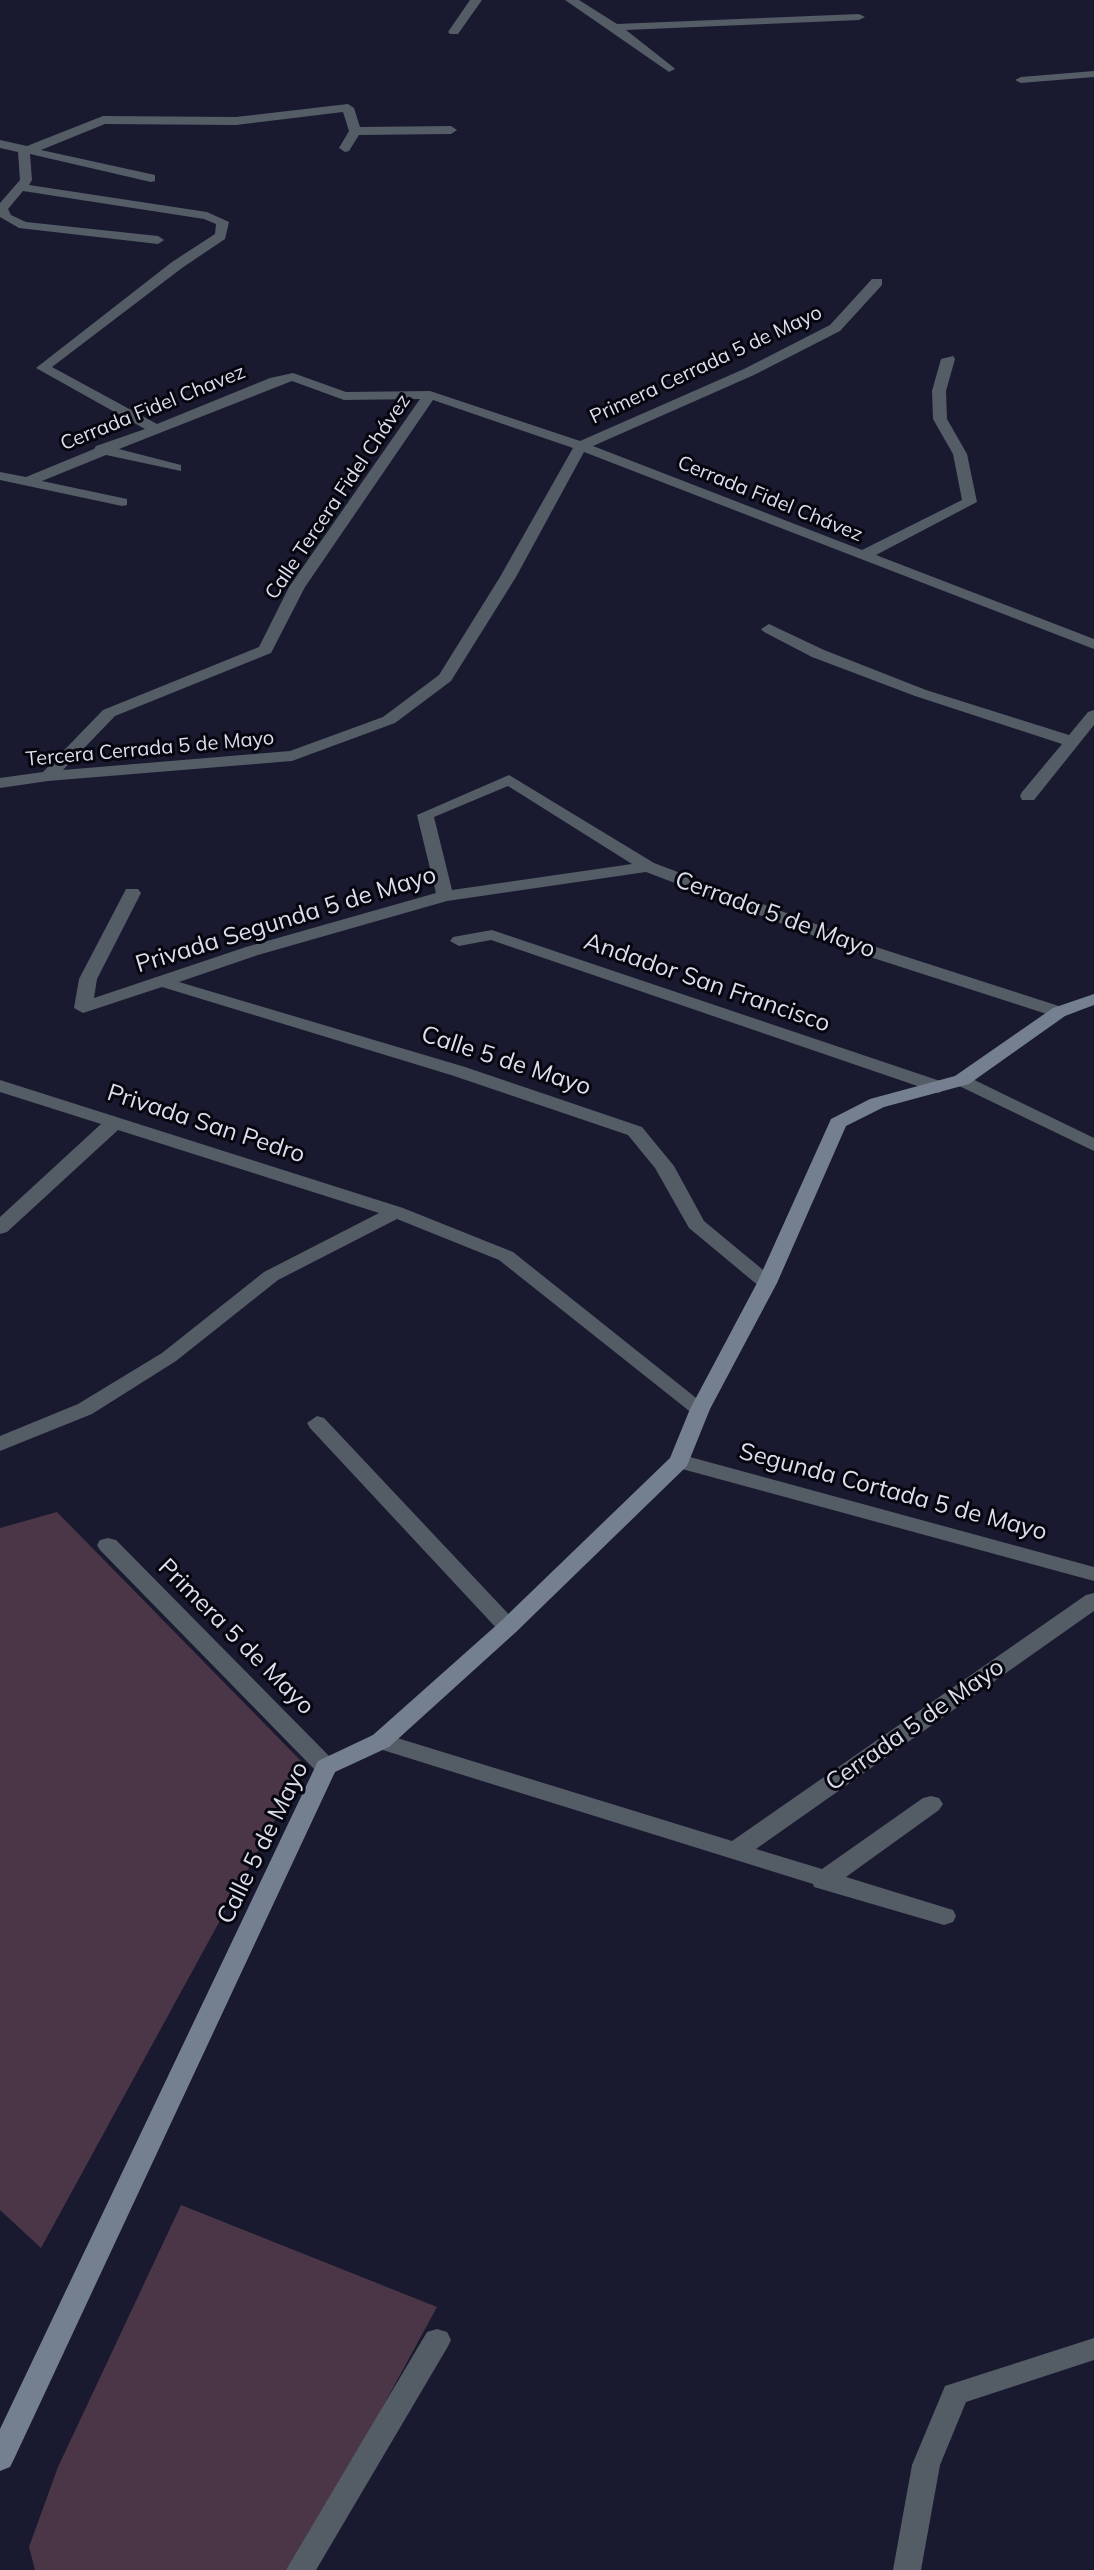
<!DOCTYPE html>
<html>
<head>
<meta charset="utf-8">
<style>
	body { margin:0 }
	canvas { display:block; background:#191930 }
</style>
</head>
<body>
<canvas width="1094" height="2570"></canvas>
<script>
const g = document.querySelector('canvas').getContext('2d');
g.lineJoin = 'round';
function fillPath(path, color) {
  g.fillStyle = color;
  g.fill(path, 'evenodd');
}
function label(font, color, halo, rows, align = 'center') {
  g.font = font + ' Mulish,sans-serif';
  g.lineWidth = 6;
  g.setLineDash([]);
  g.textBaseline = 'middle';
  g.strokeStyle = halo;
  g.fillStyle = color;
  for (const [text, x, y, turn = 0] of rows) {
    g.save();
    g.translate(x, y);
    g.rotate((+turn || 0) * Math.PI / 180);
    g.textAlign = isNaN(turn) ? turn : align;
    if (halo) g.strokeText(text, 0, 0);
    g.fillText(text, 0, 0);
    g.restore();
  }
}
fillPath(new Path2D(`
	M57 1512 305 1765 41 2248 0 2210V1528Z
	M181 2205 437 2307 294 2570H35L29 2547 58 2467Z`), '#4a3647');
fillPath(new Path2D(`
	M470 0H482L458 34H450L448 32Z
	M565 0H579L617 24 859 14 865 17 859 20 626 30 673 67 675 69 669 72Z
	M1094 71V77L1021 83 1015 80 1021 77Z
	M348 104 354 108 360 127 451 126 457 130 451 134 359 135 349 151 345 152 339 148 349 131 343 112 236 125 105 124 41 150 155 175V181L151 182 30 154 32 180 29 185 207 212 229 222 225 239 182 268 52 367 157 424 270 378 293 373 346 392 430 391 580 441 744 369 830 325 872 279H882V285L840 331 754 375 593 446 862 550 962 500 953 454 933 419 932 391 941 359 953 356 955 359 946 391 947 419 967 454 977 502 876 555 1094 639V649L584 452 516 577 451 681 395 723 292 761 48 781 0 788V778L43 772 103 710 259 647 289 587 420 399 344 400 292 381 119 449 181 465V471L106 455 42 481 127 499V505L122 506 0 480V472L26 477 94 449 96 446 145 429 36 368 172 262 215 234 216 224 204 219 23 191 8 209 11 215 26 222 158 236 164 240 158 244 19 228 0 217V203L20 180 18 152 0 148V140L27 146 103 116 236 117ZM433 400 573 448 500 577 439 675 383 717 290 751 63 770 115 716 271 653 305 587Z
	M769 624 824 650 926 690 1069 735 1088 712 1094 710V725L1034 800H1022L1020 796 1022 792 1062 744 915 696 812 657 764 632 761 629Z
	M509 775 654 863 879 948 1065 1008 1068 1012 1065 1016H1053L867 956 646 872 447 901 258 955 179 982 465 1067 642 1127 674 1166 704 1221 774 1279 777 1283 767 1289 760 1287 689 1228 655 1168 628 1135 451 1075 162 987 83 1013 74 1008 79 979 126 889H138L141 893 97 979 94 998 246 947 436 893 417 815ZM508 786 632 864 452 890 434 817Z
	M492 930 946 1083 948 1087 939 1093 932 1091 491 940 459 946 450 941 453 937Z
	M962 1074 1094 1138V1151L955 1084 953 1080 955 1076Z
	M0 1080 403 1208 513 1252 710 1409 707 1414H693L499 1260 397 1219 278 1280 176 1361 92 1414 0 1451V1436L78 1404 162 1353 264 1272 379 1213 118 1130 7 1232 0 1234V1217L101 1124 0 1092Z
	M317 1416 324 1418 516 1622 519 1627 516 1632H500L310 1428 307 1423Z
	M679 1454 1094 1567V1581L671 1466 668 1461Z
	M108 1538 116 1540 334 1761 338 1767 334 1773 326 1775 318 1773 100 1550 97 1545 100 1540Z
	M1094 1593V1611L756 1849 822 1869 923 1798 931 1796 939 1798 943 1804 939 1810 846 1877 953 1910 956 1916 953 1922 944 1925 814 1887 813 1884 373 1747 369 1741 373 1735 381 1733 732 1841 1086 1595Z
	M437 2329 447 2332 451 2340 447 2348 316 2570H286L427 2332Z
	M1094 2338V2360L966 2402 940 2465 921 2570H893L912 2465 945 2386Z`), '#545c66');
fillPath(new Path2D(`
	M1094 994V1005L1065 1016 969 1084 884 1107 846 1126 777 1283 710 1409 687 1466 516 1632 389 1747 335 1772 14 2459 10 2467 0 2471V2429L318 1761 373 1735 500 1622 670 1458 690 1409 757 1283 831 1119 870 1099 955 1076 1053 1008Z`), '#748090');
label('20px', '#dcdded', '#06060f', [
	["Primera Cerrada 5 de Mayo",706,365,-25],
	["Cerrada Fidel Chavez",153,408,-22],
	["Calle Tercera Fidel Chávez",338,497,-56],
	["Cerrada Fidel Chávez",770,499,22],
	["Tercera Cerrada 5 de Mayo",150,749,-5]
]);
label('24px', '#dcdded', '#06060f', [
	["Cerrada 5 de Mayo",775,915,20],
	["Privada Segunda 5 de Mayo",286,920,-17],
	["Andador San Francisco",707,983,19],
	["Calle 5 de Mayo",506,1061,18],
	["Privada San Pedro",206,1124,18],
	["Segunda Cortada 5 de Mayo",893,1492,15],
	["Primera 5 de Mayo",236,1637,45],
	["Cerrada 5 de Mayo",915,1725,-35],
	["Calle 5 de Mayo",263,1843,-64]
]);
</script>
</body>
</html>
